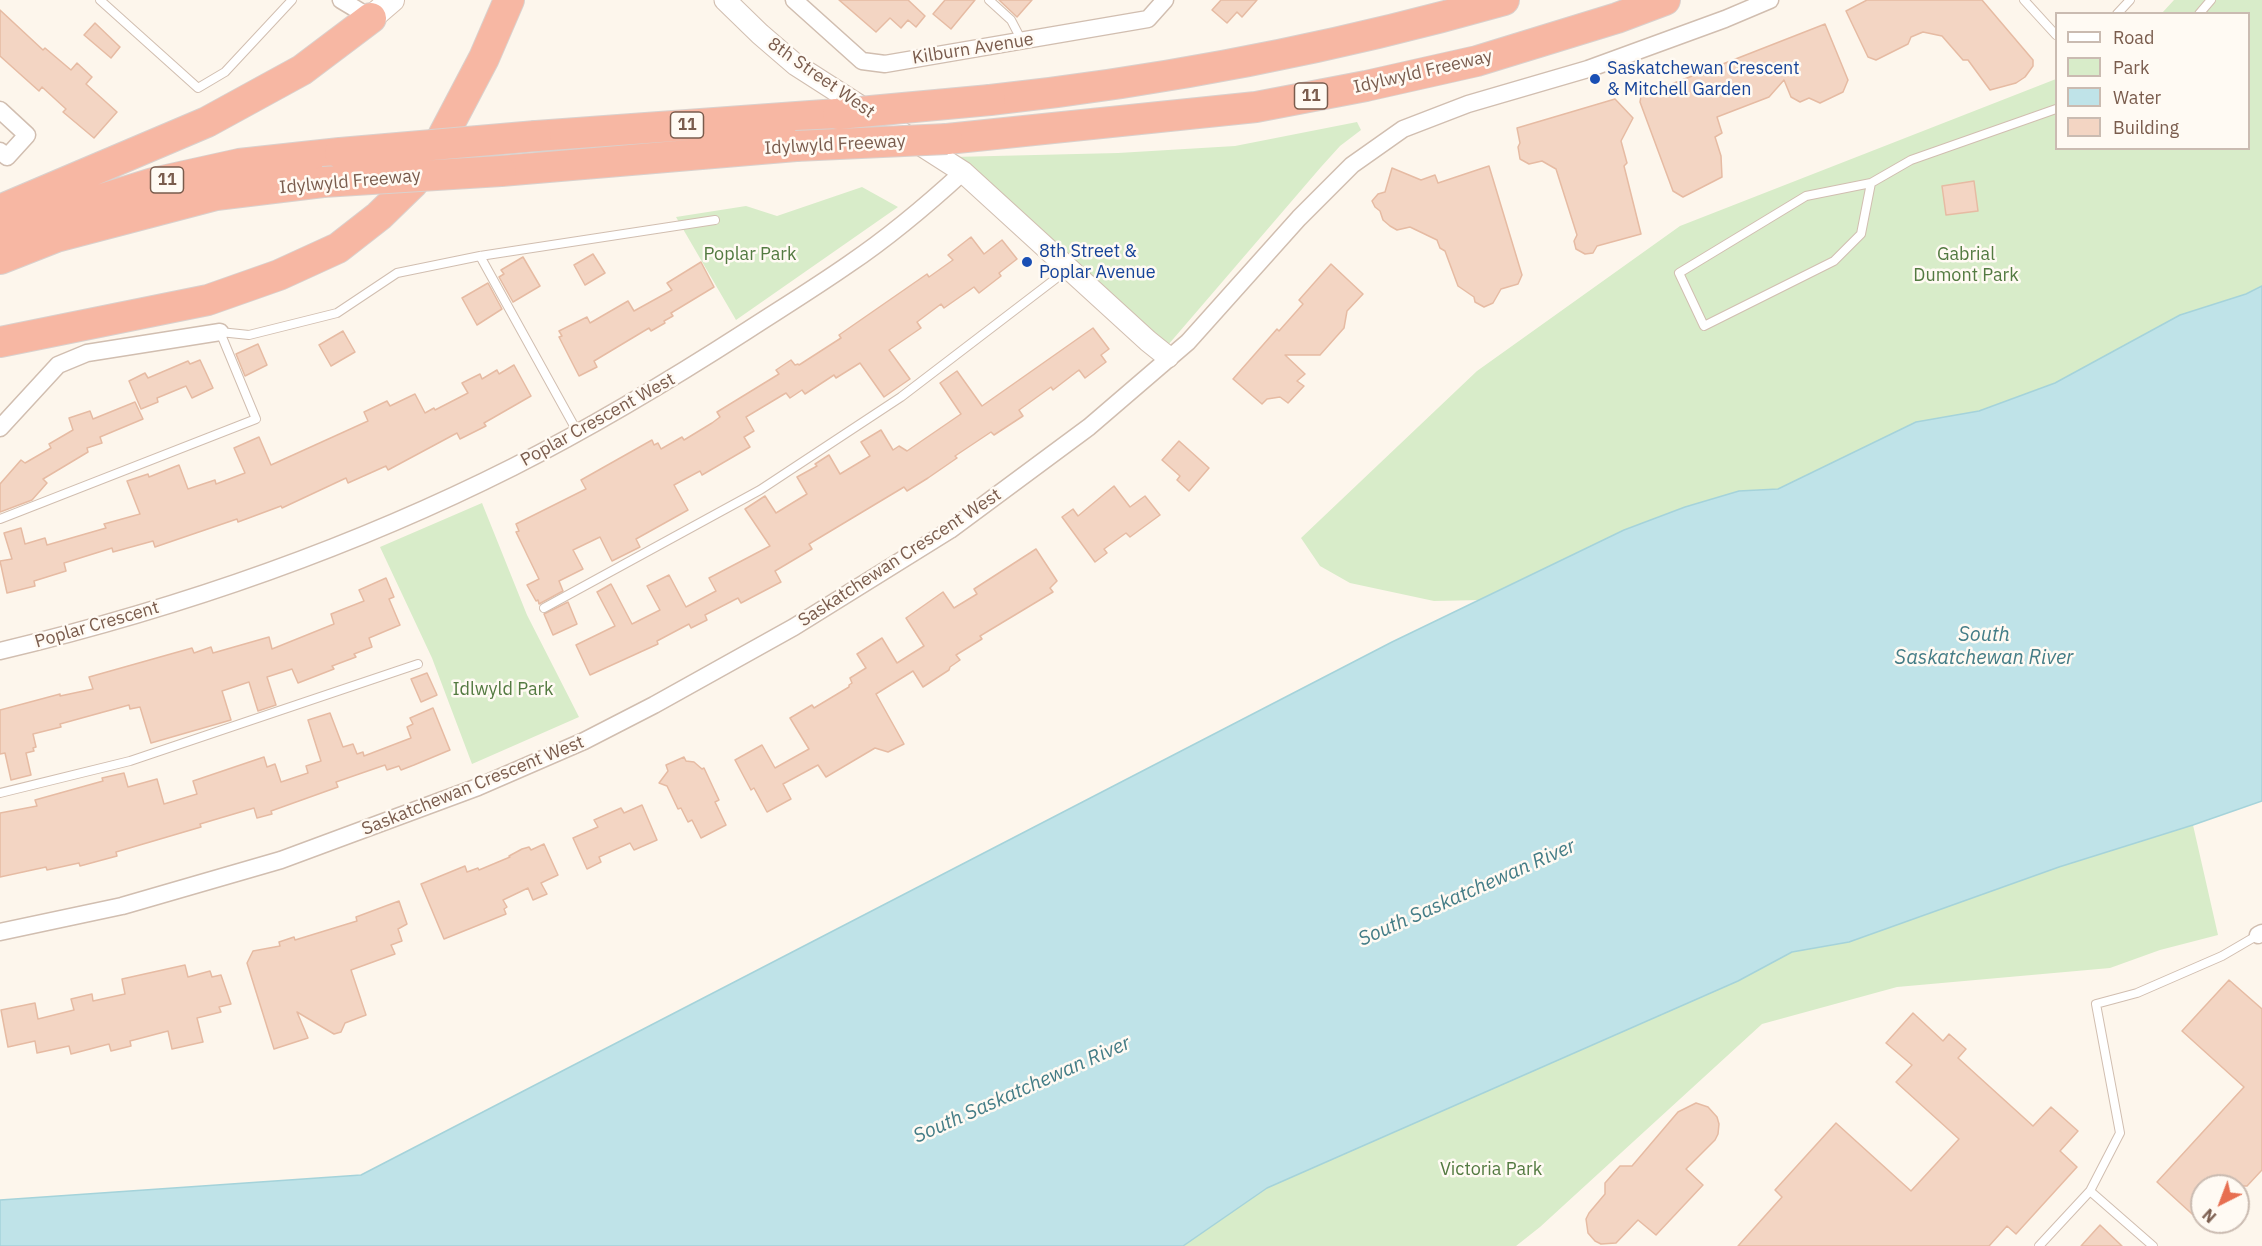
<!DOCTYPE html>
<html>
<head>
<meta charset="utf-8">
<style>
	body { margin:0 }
	#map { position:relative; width:2262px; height:1246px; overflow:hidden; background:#fdf6ec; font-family:"IBM Plex Sans",sans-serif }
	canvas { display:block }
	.legend { position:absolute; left:2055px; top:12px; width:195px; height:138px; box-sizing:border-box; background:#fffaf3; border:2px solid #cabbb1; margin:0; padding:8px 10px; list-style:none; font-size:18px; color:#7a5c4d }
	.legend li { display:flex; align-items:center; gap:12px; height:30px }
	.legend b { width:30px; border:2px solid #cabbb1 }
	.north { position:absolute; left:2190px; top:1174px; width:60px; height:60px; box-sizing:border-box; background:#fffaf3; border:2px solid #cabbb1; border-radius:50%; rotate:222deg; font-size:16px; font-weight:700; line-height:24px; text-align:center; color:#7a5c4d }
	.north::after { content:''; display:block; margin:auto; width:21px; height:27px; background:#e76f51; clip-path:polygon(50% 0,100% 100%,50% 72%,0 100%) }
</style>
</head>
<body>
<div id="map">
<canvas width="2262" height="1246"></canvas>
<ul class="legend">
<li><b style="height:8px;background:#fff"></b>Road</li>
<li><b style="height:16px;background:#d8ecc9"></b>Park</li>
<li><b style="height:16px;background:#bfe3e8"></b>Water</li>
<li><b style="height:16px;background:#f3d5c3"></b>Building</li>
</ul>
<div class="north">N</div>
</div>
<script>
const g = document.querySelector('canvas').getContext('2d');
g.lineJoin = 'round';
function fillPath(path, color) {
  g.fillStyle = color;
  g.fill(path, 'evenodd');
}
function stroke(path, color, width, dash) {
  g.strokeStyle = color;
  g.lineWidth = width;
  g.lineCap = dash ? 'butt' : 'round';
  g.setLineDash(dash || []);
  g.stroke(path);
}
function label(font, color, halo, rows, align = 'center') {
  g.font = font + ' "IBM Plex Sans",sans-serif';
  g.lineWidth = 5;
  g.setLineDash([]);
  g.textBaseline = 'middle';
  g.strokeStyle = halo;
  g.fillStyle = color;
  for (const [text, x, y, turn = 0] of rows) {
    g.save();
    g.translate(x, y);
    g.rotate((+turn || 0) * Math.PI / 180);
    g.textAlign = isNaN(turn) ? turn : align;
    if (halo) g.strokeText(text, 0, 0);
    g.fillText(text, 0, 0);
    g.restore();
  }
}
fillPath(new Path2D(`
	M2174 0H2262V286L2246 294 2180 315 2055 383 1979 411 1916 422 1778 489 1739 491 1685 507 1624 530 1482 600 1434 601 1350 583 1320 566 1301 538 1477 371 1680 226 2056 79V148H2248V14L2162 13Z
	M1357 122 1361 130 1340 146 1321 167 1168 345 953 157 1118 153 1235 146Z
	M862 187 898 207 736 320 676 217 746 206 777 216Z
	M482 503 527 615 579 717 472 764 432 658 380 547Z
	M2193 825 2218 935 2160 950 2110 968 1897 987 1762 1024 1540 1227 1516 1246H1183L1267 1188 1738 981 1792 952 1849 942 2059 867Z`), '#d8ecc9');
const water = new Path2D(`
	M2262 286V801L2193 825 2059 867 1849 942 1792 952 1738 981 1267 1188 1183 1246H0V1200L361 1175 1392 642 1624 530 1685 507 1739 491 1778 489 1916 422 1979 411 2055 383 2180 315 2246 294Z`);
fillPath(water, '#bfe3e8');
stroke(water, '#a5d3da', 1.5);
const building = new Path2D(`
	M839 0H908L925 16 916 27 908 20 901 28 890 18 876 32Z
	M945 0H975L951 29 933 14Z
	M999 0H1032L1017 17Z
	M1221 0H1257L1242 17 1237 12 1227 23 1212 10Z
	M1867 0H1982L2033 60V66L2025 77 2016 83 1990 90 1968 60H1963L1942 36 1923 32 1911 37 1908 44 1876 60 1868 57 1846 11Z
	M0 10 43 50 45 48 71 70 77 63 92 77 86 84 117 112 94 138 63 112 66 109 42 87 39 91 0 56Z
	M95 23 120 47 111 58 84 35Z
	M1825 24 1848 80 1843 92 1820 103 1809 98 1800 102 1791 97 1784 80 1769 97 1717 117 1722 133 1715 137 1721 156 1722 177 1683 197 1673 191 1640 102 1641 96Z
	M1615 99 1633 118 1621 141 1627 163 1624 166 1641 234 1597 246 1593 253 1585 254 1576 249 1574 241 1577 235 1556 169 1542 161 1529 164 1520 159 1518 147 1520 143 1517 128Z
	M1489 166 1522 275 1518 284 1501 289 1493 303 1484 307 1475 302 1474 297 1458 286 1445 251 1440 248 1437 240 1410 227 1397 230 1390 226 1383 220 1380 211 1375 207 1372 201 1378 194 1385 192 1392 168 1421 180 1435 175 1438 183Z
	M1974 181 1978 211 1946 215 1942 186Z
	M971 237 984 254 1002 240 1017 259 999 273 1001 276 979 293 974 287 944 308 941 304 917 322 921 328 889 350 910 379 884 397 860 363 836 378 834 375 805 394 802 390 790 398 786 393 746 417 754 431 744 437 750 447 702 475 700 471 674 485 688 510 636 539 640 547 612 561 600 537 573 550 583 569 559 581 563 591 539 604 538 600 536 601 527 585 539 579 516 532 519 531 516 524 586 489 581 480 652 440 654 445 658 443 661 449 682 437 684 440 712 423 720 417 717 412 779 374 776 370 791 360 795 365 798 364 799 365 841 338 839 335 927 274 929 277 953 260 948 255Z
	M593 254 605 273 585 285 574 265Z
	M523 257 540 286 513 302 499 277 504 274 501 270Z
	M701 262 714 287 671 313 673 316 664 321 665 323 651 331 649 328 594 361 597 367 579 376 559 337 562 336 559 331 587 317 590 323 628 301 634 311 672 290 667 283Z
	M1331 264 1363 294 1347 311 1344 328 1320 355H1285L1305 374 1297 381 1304 386 1288 403 1280 397 1267 399 1262 404 1233 379 1277 329 1279 331 1303 304 1299 300Z
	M488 283 502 309 477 325 462 298Z
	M1093 328 1109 349 1101 355 1106 362 1085 378 1079 370 1053 390 1051 387 1019 410 1023 416 994 435 991 432 955 456 957 458 928 478 907 491 904 487 809 544 812 549 775 571 781 582 741 603 738 598 705 615 707 620 691 628 689 624 657 641 658 644 590 675 576 645 615 626 597 592 611 584 632 624 660 610 647 586 669 575 686 607 716 591 709 578 770 546 745 509 765 496 776 513 807 494 797 477 817 466 815 464 829 455 840 474 870 456 861 442 881 430 893 450 899 446 907 451 961 414 940 383 957 371 982 406Z
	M343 331 355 352 331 366 319 345Z
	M258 344 267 365 245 376 236 354Z
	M200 360 213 388 192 398 186 386 157 398 158 402 141 409 129 381 145 373 148 378 188 361 190 364Z
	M514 365 531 396 484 423 486 426 460 439 457 433 388 470 386 466 348 483 346 478 282 508 281 506 238 522 237 519 155 547 153 541 113 552 112 548 64 563 66 571 34 581 35 586 7 593 0 561 12 559 4 533 21 528 25 544 45 538 47 545 106 528 104 524 140 514 127 481 148 474 149 477 179 465 188 489 215 480 216 484 245 473 234 448 259 437 271 465 368 421 364 412 387 401 390 406 415 394 425 413 434 408 435 410 468 393 462 383 480 374 482 379 497 370 499 374Z
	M135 402 143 419 100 437 102 443 87 448 88 452 43 479 47 483 32 500 0 512V484L21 460 25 463 51 448 49 444 73 430 69 418 90 411 93 419Z
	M1179 441 1209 468 1189 491 1177 480 1180 476 1162 460Z
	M1114 486 1130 507 1145 496 1160 515 1130 537 1126 533 1104 549 1107 553 1095 562 1062 517 1073 509 1078 516Z
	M1036 549 1057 581 1050 588 1053 592 980 636 982 639 956 655 960 660 950 667 949 670 923 687 913 671 876 694 904 744 888 752 875 748 826 777 818 765 783 784 791 799 767 812 754 788 751 790 735 760 762 745 775 768 809 749 790 718 812 705 814 708 849 687V685L852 683 850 678 866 668 857 654 882 638 897 663 924 646 906 618 943 592 954 608 977 594 974 589Z
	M386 578 394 597 389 599 400 625 369 638 372 647 354 654 356 657 332 666 334 669 298 683 292 669 267 677 276 705 258 711 249 682 222 691 231 720 151 743 140 707 130 709 129 705 60 724 61 727 33 734 36 747 33 748 34 751 26 753 31 775 11 780 5 753 0 754V710L60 694V696L93 689 89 677 192 648 194 653 211 647 213 653 269 637 272 649 334 624 331 614 364 601 359 590Z
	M568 602 577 624 553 635 544 614Z
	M427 673 437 695 421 702 411 679Z
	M433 708 450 750 414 765 401 770 399 766 387 770 385 765 336 782 338 787 271 811 272 814 257 818 254 808 200 824 201 827 116 852 117 856 80 866 79 863 47 870 46 867 0 877V813L37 806 35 800 103 781 102 778 124 773 128 787 157 779 164 804 197 794 193 781 264 757 267 767 275 764 281 782 308 773 306 766 321 761 308 720 330 713 343 747 353 744 357 754 363 752 364 756 411 738 407 727 413 724 410 718Z
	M684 757 686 761 694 762 702 769 704 768 719 800 715 802 726 825 701 838 692 820 688 822 681 808 678 809 667 786 659 783 668 771 666 765Z
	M642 805 657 840 634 850 630 843 599 857 601 862 587 869 573 838 598 827 594 820 621 808 624 813Z
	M544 844 558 875 541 883 547 894 533 900 528 888 503 900 507 907 504 909 506 914 444 939 421 884 465 866 467 872 478 868 479 870 510 857 509 856 522 849 529 847 531 850Z
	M399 901 407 924 398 929 402 941 391 945 395 954 351 970 366 1015 345 1023 341 1032 334 1034 297 1012 308 1038 274 1049 247 963 253 951 280 946 279 942 294 937 295 940 357 921 356 917Z
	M185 965 188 977 210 971 212 977 221 975 231 1004 219 1007 221 1012 197 1018 203 1042 172 1049 168 1031 130 1041 131 1046 111 1051 109 1044 71 1054 69 1046 37 1053 35 1041 8 1047 1 1010 35 1003 38 1019 74 1010 71 999 92 994 93 1001 125 994 122 979Z
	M2229 980 2262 1009V1170L2247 1186H2202V1223L2157 1182 2244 1087 2182 1031Z
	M1913 1013 1943 1041 1949 1034 1966 1049 1958 1058 2033 1126 2051 1107 2078 1131 2060 1151 2077 1167 2016 1234 2007 1226 1989 1246H1738L1782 1197 1775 1190 1836 1123 1911 1191 1959 1139 1896 1082 1912 1065 1886 1043Z
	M1696 1103 1708 1107 1717 1117 1719 1124 1718 1134 1715 1140 1686 1169 1703 1185 1656 1235 1638 1220 1616 1243 1601 1244 1595 1241 1588 1233 1586 1219 1589 1213 1605 1194V1183L1620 1166H1632L1678 1112Z
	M2100 1225 2122 1246H2081Z`);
fillPath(building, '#f3d5c3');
stroke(building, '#e6bba3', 1.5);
const service = new Path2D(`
	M100 0 198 88 225 72 292 0
	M989 0 1011 20 1022 41
	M2024 0 2056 35
	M2117 14 2130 0
	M2199 14 2211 0
	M1871 183 1861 234 1834 261 1704 326 1679 273 1806 196 1871 183 1911 160 2056 109
	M480 256 578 433
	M0 519 256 419 220 332 249 335 337 313 397 273 480 256 715 220
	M544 608 760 490 901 397 1067 270
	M0 793 130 761 418 664
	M2039 1246 2090 1191
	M2153 1246 2090 1191 2120 1133 2096 1004 2137 993 2222 956 2258 935`);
const minor = new Path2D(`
	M341 0 371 18
	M794 0 862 61 885 64 1148 19 1165 0
	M0 110 27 135 7 157 0 151
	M0 428 58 365 87 353 220 332
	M0 651C176 609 350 549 513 467 594 426 672 379 748 330 782 308 816 287 849 264 889 237 927 205 963 172
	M0 932 122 906 281 860 478 787 584 741 654 705 794 627 950 530 1089 427 1188 342 1299 218 1352 165 1403 129 1468 104 1588 69 1725 19 1770 0
	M2258 935 2262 933`);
const tertiary = new Path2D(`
	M725 0 760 34 796 65 963 172 1148 341 1168 357`);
const secondary = new Path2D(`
	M371 18 392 0`);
const motorway = new Path2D(`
	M990 100C1165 81 1335 48 1504 0
	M536 136 838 114
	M947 139 1256 107 1366 86 1477 61 1617 18 1665 0
	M501 171 796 146
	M0 210 207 122 302 70 371 18
	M0 231 153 183 239 164 340 153
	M0 259 56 237 216 195 323 182
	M0 342 208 300 279 275 338 248 379 216 413 183 443 136 484 58 509 0`);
stroke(service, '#d1beb0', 10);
stroke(minor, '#d1beb0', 19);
stroke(tertiary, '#d1beb0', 23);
stroke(secondary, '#d6c0b0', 26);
stroke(motorway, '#dad1cd', 32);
stroke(service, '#fff', 8);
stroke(minor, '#fff', 16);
stroke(tertiary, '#fff', 21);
stroke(secondary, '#fff', 24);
stroke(motorway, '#f7b7a3', 30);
const motorwayBridge = new Path2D(`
	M838 114 990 100
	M796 146 947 139
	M340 153 536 136
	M323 182 501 171`);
stroke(motorwayBridge, '#dad1cd', 32, []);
stroke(motorwayBridge, '#f7b7a3', 30);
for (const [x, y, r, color] of [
	[1595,79,6,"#1a4fb4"],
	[1027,262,6,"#1a4fb4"]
]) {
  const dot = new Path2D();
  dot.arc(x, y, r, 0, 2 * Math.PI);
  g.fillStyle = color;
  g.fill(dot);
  stroke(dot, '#fffaf3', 2);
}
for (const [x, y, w] of [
	[1311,96,33],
	[687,125,33],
	[167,180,33]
]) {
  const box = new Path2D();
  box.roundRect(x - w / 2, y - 13, w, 26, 4.5);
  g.fillStyle = '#fffaf3';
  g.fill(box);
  stroke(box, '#7a5c4d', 1.5);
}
label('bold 16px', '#7a5c4d', null, [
	["11",1311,96],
	["11",687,125],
	["11",167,180]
]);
label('18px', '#7a5c4d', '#fffaf3', [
	["Kilburn Avenue",973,49,-9],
	["Idylwyld Freeway",1423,72,-13],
	["8th Street West",821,78,35],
	["Idylwyld Freeway",835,145,-3],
	["Idylwyld Freeway",350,182,-5],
	["Poplar Crescent West",598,420,-29],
	["Saskatchewan Crescent West",900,558,-33],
	["Poplar Crescent",97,625,-16],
	["Saskatchewan Crescent West",473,786,-22]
]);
label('18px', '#164399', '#fffaf3', [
	["Saskatchewan Crescent",1607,69],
	["& Mitchell Garden",1607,90],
	["8th Street &",1039,252],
	["Poplar Avenue",1039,273]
], 'left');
label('18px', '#537a41', '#fffaf3', [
	["Poplar Park",750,255],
	["Gabrial",1966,255],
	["Dumont Park",1966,276],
	["Idlwyld Park",503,690],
	["Victoria Park",1491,1170]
]);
label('italic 20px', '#437c86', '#fffaf3', [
	["South",1984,635],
	["Saskatchewan River",1984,658],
	["South Saskatchewan River",1467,893,-24],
	["South Saskatchewan River",1022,1090,-24]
]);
</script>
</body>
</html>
